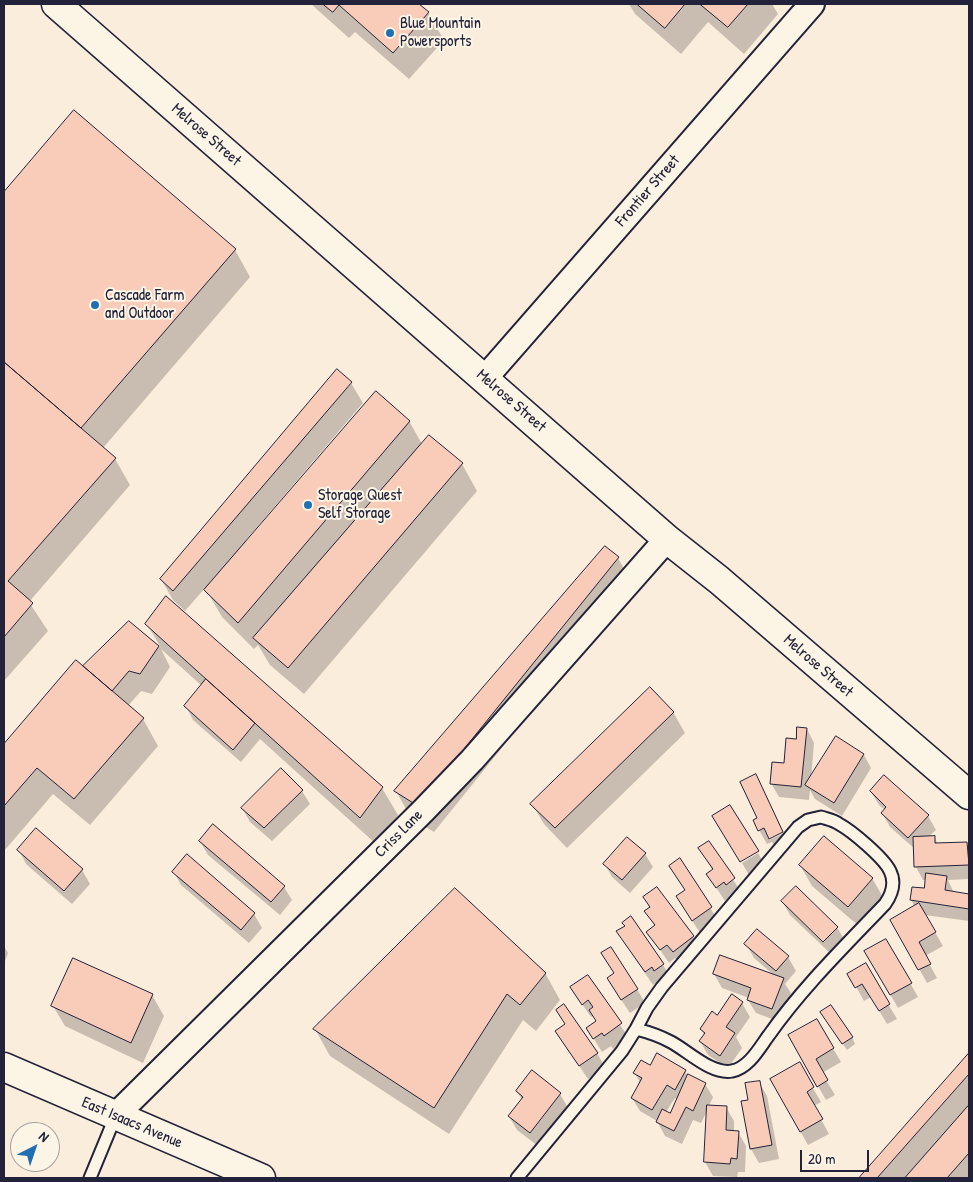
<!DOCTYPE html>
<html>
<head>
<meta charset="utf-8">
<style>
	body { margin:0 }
	#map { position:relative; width:973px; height:1182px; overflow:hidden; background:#fbeddc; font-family:"Patrick Hand",sans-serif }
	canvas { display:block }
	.frame { position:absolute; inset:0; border:5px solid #22223b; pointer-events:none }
	.north { position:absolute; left:10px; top:1122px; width:50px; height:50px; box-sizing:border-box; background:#fcf5e5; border:1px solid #a5a1a1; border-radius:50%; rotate:41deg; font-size:14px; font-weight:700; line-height:20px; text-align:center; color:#22223b }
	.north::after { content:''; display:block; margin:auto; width:18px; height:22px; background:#1f6fb2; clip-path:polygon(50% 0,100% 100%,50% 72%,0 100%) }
	.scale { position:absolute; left:800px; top:1150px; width:69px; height:22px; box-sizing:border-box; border:2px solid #22223b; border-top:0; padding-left:6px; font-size:15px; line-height:18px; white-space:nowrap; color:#22223b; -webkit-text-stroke:4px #fcf5e5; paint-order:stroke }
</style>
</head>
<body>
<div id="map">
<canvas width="973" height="1182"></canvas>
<div class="frame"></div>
<div class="north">N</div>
<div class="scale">20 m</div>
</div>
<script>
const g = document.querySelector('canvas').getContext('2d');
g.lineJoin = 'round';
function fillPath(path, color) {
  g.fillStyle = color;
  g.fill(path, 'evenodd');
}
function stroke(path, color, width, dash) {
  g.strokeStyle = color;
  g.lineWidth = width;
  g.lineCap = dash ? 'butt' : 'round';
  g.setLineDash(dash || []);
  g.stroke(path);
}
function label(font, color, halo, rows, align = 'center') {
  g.font = font + ' "Patrick Hand",sans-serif';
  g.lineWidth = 4;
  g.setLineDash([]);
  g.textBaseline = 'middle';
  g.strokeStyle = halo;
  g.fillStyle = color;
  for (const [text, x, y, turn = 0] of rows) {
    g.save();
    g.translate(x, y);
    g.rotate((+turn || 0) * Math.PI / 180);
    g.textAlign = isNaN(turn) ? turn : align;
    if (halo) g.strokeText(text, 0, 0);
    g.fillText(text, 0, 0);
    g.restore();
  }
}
fillPath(new Path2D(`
	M311 4H418L428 13 444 40 409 79 355 32 349 38Z
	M629 4H772L778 14 744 54 708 22 681 54 635 14Z
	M74 112 235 250 250 277 103 448 115 459 130 485 29 602 48 631 4 681V194Z
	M351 383 363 403 246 540 248 542 409 421 422 444 462 464 477 491 304 694 270 665 258 645 254 649 222 617 205 588 185 611 173 600 161 579Z
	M618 558 633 585 434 832 411 818 396 791Z
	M166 598 382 788 398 815 376 844 260 739 241 762 193 720 186 706 202 686 161 649 170 667 152 694 141 691 128 706 143 719 158 746 90 825 53 794 4 851V746L76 662 83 668 129 622 161 648 147 624Z
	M673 712 685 733 567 848 544 824 532 804Z
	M807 729 814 743 811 779 864 755 871 768 842 816 815 799 810 790 809 800 779 797 771 783 785 765 797 741Z
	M281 770 302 791 310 804 272 841 250 822 242 808Z
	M763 789 783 831 769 838V840L784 833 790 846 778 852 772 842 767 844 759 830Z
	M871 792 928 816 936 830 928 837H934L938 844H967L969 848V879L948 880 954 893 969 895V921L925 915 943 946 925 956 937 978 927 983 892 920 915 907 911 900 913 888 925 890 926 880H923L916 867 915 849 890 827 882 813 885 810 879 805Z
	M213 826 284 887 292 900 280 915 208 855 200 841Z
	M36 829 82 870 90 884 72 904 26 864 19 850Z
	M708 843 742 893 735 898 733 895 725 901 708 875 713 871 700 849Z
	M758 853 765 865 749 875 742 863Z
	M645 854 653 867 630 893 612 877 605 864Z
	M187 856 254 914 262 928 249 943 181 885 174 872Z
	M680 860 719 922 701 934 685 910 686 891Z
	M800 865 872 878 884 899 860 927 812 886Z
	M657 889 693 937 701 951 681 965 675 958 669 963 648 932 655 927 646 911 650 908 644 897Z
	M782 901 837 927 845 941 832 955 790 915Z
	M631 918 663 965 671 978 660 980 653 985 626 945 618 932 626 926Z
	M757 931 788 957 796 971 785 984 791 993 780 1022 756 1013 748 1000 749 998 722 988 714 974 775 976 754 958 746 944Z
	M886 940 918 997 898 1008 866 952Z
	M4 946 8 953 4 964Z
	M74 959 152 995 164 1016 143 1063 65 1026 53 1006Z
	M865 965 897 1019 887 1024 871 997 864 1001 849 974Z
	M545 973 560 1000 536 1031 523 1020 449 1134 330 1056 315 1029Z
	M587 977 629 1038 613 1049 611 1046 602 1052 587 1028 597 1022 593 1016 591 1017 571 988Z
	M637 989 645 1003 630 1013 616 992Z
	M742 1003 750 1017 736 1037 742 1048 728 1068 708 1055 700 1041 704 1035 701 1029 717 1016Z
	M557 1011 597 1053 605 1067 588 1079 565 1045 566 1025Z
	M826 1019 852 1037 855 1044 847 1050Z
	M817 1021 841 1062 822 1073 835 1095 826 1100 789 1036Z
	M969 1055V1178H861Z
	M799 1064 821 1102 814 1106 829 1134 808 1145 771 1079Z
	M650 1067 685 1071 687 1075 705 1084 713 1097 709 1106 726 1107 734 1121V1132H738L746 1146 745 1172H738L737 1177 713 1176 705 1162 708 1109 701 1123 693 1120 682 1144 665 1136 657 1121 640 1111 632 1098 640 1083 635 1073ZM675 1098 677 1099 670 1114 666 1112Z
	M532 1072 560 1094 568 1108 538 1146 517 1130 509 1116 522 1100 517 1091Z
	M759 1082 767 1096 779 1159 759 1163 751 1149 742 1102 750 1101Z`), '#0003');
const building = new Path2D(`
	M323 4H419L429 12 393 53 339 5 333 12Z
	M637 4H685L665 28Z
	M700 4H748L728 27Z
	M74 110 236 249 81 428 4 362V192Z
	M4 362 116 458 8 581 33 603 4 637Z
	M337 369 352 382 173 591 160 579Z
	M376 391 410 421 238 623 204 590Z
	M429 435 463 463 288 668 253 638Z
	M605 546 619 557 418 806 394 791Z
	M166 596 383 787 360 818 145 624Z
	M129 621 159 646 140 674 129 671 112 691 83 666Z
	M76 660 144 718 74 799 37 768 4 806V744Z
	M206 679 255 723 233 750 184 706Z
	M650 687 674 712 555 828 530 804Z
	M797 727 807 728 801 787 770 784 772 762 784 763 786 738 796 739Z
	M836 736 864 754 834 803 805 785Z
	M281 768 303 790 264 828 241 808Z
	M756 774 783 832 769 839 764 828 758 831 753 820 757 818 740 782Z
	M884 775 929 815 908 838 881 813 886 807 870 791Z
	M730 805 759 851 740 862 712 816Z
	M213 824 285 886 271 902 199 841Z
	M36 828 83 869 64 891 17 850Z
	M824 836 873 878 848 907 799 865Z
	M935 836V843L967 842 969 865 914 867 913 837Z
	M627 837 646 853 622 880 603 864Z
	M709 841 735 878 726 885 724 882 716 888 706 874 713 869 698 848Z
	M187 854 255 913 241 930 172 872Z
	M680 858 712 907 692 921 676 896 685 890 669 866Z
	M926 873 947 876 945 890 969 894V909L910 900 912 887 924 888Z
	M796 886 838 927 823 942 781 901Z
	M657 887 694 936 673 952 667 945 660 950 646 932 655 925 644 911 650 907 643 897Z
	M455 888 546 973 520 1005 507 994 434 1108 313 1029Z
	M919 903 936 932 919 942 931 964 918 970 890 920Z
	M631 916 664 964 654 971 652 967 645 972 616 931 625 926 622 923Z
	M757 929 789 956 776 971 744 944Z
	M886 939 912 983 890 995 864 951Z
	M611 947 638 989 621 1000 607 978 614 973 601 953Z
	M720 955 784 978 772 1009 747 1000 751 988 713 974Z
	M73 958 153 994 131 1043 51 1006Z
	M866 963 890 1004 879 1011 862 984 855 988 847 974Z
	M588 975 622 1023 604 1036 602 1033 593 1039 586 1028 596 1021 589 1010 593 1007 588 1000 582 1005 570 987Z
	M732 994 743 1002 726 1027 735 1033 720 1056 699 1041 705 1033 700 1029 712 1011 717 1015Z
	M564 1004 598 1053 579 1066 555 1031 565 1024 556 1010Z
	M831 1005 853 1037 842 1044 820 1012Z
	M817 1019 834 1048 816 1059 828 1080 817 1087 788 1035Z
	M657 1053 686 1070 675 1090 667 1085 652 1110 631 1098 642 1078 633 1073 641 1060 650 1065Z
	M969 1053V1074L877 1178H859Z
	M800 1062 814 1087 807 1092 823 1119 800 1132 770 1079Z
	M532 1070 561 1093 530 1133 508 1116 523 1097 516 1091Z
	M688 1074 706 1083 693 1111 686 1107 674 1131 656 1122 662 1109 670 1113Z
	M760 1081 772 1145 750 1149 741 1101 748 1100 745 1083Z
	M707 1105 727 1106 726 1130 739 1131 737 1159 731 1158 730 1164 704 1162Z
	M969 1105V1153L947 1178H905Z`);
fillPath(building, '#f8ccb9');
stroke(building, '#22223b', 1);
const service = new Path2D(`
	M821 817C827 819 834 820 839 824 852 831 884 858 890 871 896 883 892 894 885 904 845 946 803 987 769 1035 760 1047 749 1068 732 1071 712 1075 688 1051 671 1042 660 1036 648 1032 636 1029L647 1008 662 987 798 827 808 820Z
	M90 1178 116 1115
	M517 1178 622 1051 636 1029`);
const minor = new Path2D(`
	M485 378 812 4
	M116 1115 423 811 472 760 667 539`);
const tertiary = new Path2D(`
	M56 4 667 539 719 580 969 795`);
const primary = new Path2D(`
	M4 1067 261 1178`);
stroke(service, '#22223b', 15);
stroke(minor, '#22223b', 28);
stroke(tertiary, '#22223b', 31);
stroke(primary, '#22223b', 31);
stroke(service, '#fcf5e5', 11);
stroke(minor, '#fcf5e5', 24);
stroke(tertiary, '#fcf5e5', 28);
stroke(primary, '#fcf5e5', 28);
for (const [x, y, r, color] of [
	[390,33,5,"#1f6fb2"],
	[95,305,5,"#1f6fb2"],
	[308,505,5,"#1f6fb2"]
]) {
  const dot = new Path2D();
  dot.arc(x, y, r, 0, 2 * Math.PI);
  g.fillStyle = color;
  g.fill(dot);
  stroke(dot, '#fcf5e5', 2);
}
label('16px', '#22223b', '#fcf5e5', [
	["Blue Mountain",400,24],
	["Powersports",400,42],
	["Cascade Farm",105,296],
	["and Outdoor",105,314],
	["Storage Quest",318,496],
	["Self Storage",318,514]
], 'left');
label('16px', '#22223b', '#fcf5e5', [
	["Melrose Street",206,135,41],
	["Frontier Street",648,191,-49],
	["Melrose Street",511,401,41],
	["Melrose Street",818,666,41],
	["Criss Lane",399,834,-45],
	["East Isaacs Avenue",132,1123,23]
]);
</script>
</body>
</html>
